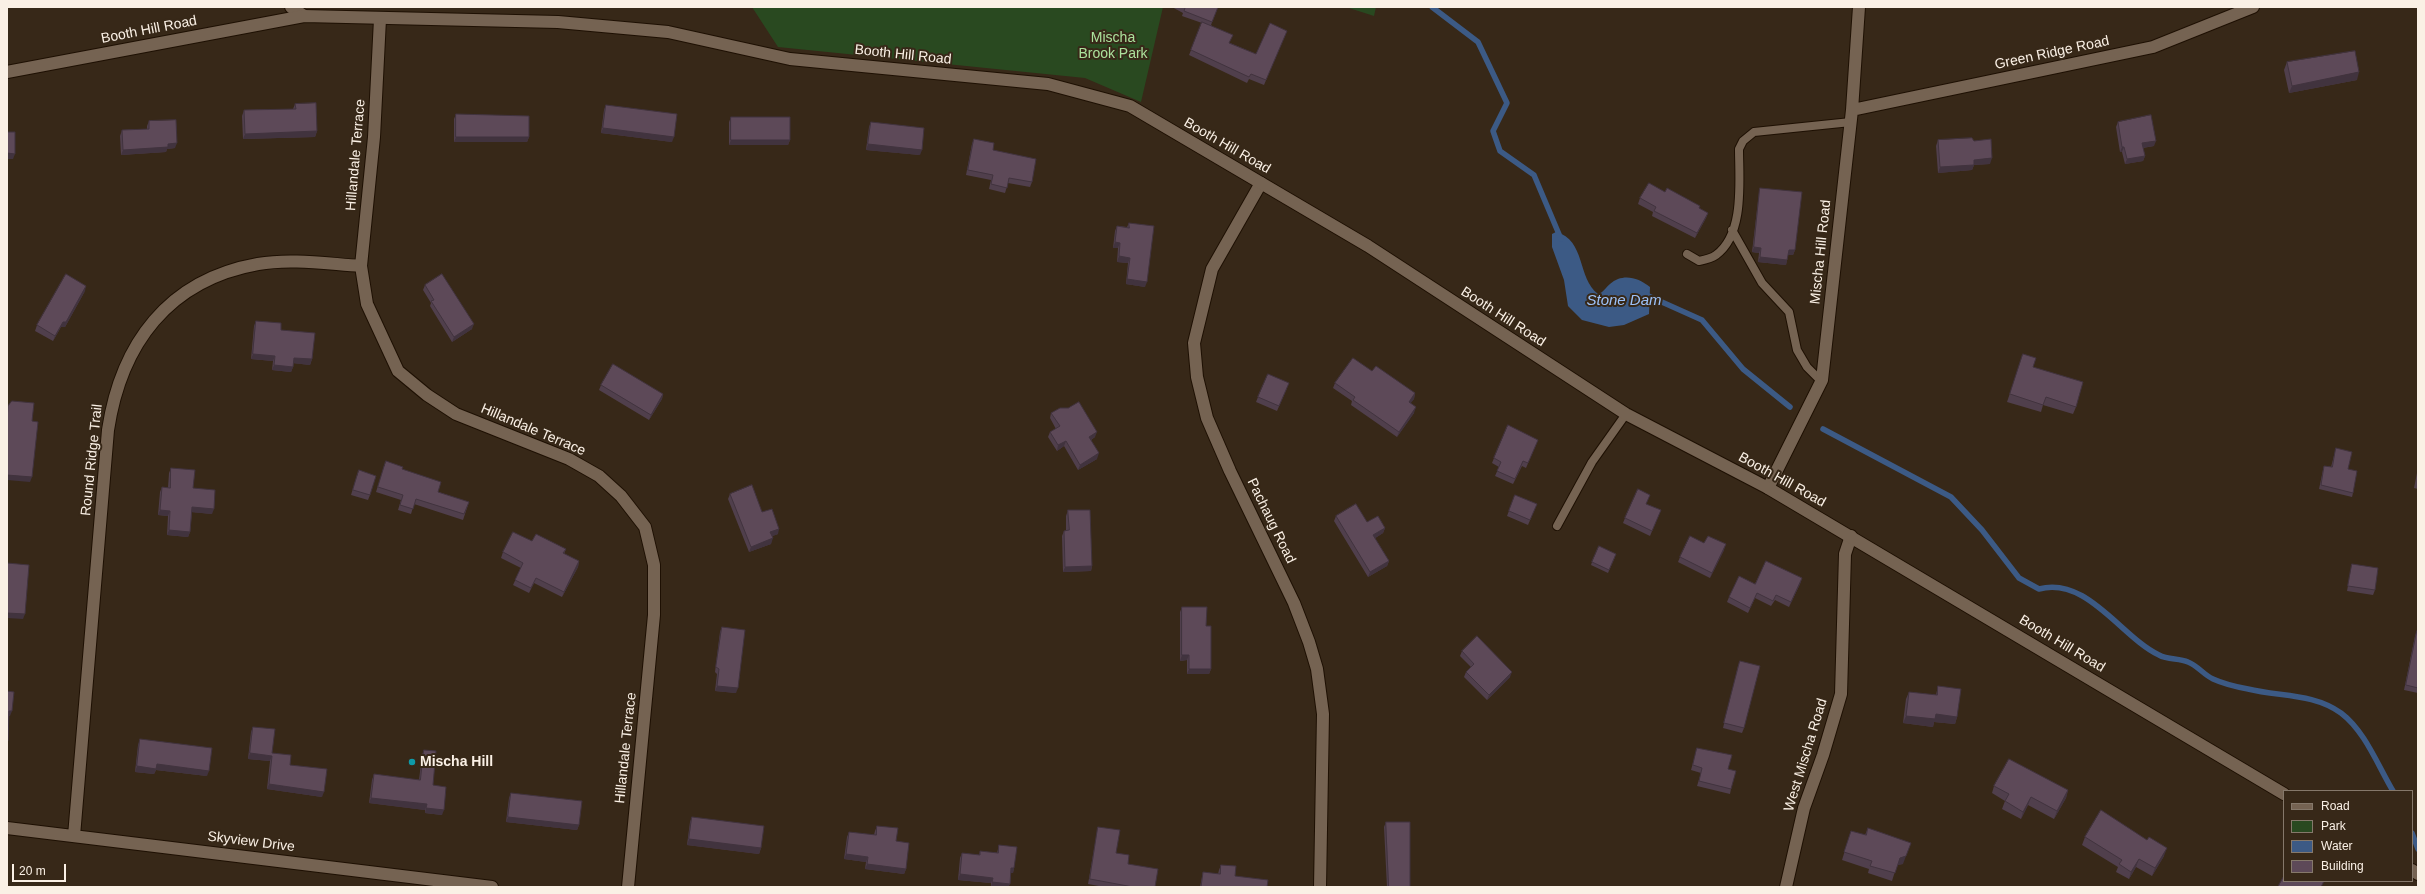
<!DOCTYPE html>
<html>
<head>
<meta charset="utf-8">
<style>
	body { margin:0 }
	#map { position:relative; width:2425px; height:894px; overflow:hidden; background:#372818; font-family:Arial,sans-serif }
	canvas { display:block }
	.frame { position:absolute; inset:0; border:8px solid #faf0e5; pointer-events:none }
	.legend { position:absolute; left:2283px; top:790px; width:130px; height:92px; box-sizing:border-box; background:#372818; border:1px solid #85786a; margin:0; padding:5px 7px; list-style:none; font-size:12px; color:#faf0e5 }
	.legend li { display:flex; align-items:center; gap:8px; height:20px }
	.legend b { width:20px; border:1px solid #85786a }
	.scale { position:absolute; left:12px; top:864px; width:54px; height:18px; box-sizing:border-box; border:2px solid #faf0e5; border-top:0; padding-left:5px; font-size:12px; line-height:14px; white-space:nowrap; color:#faf0e5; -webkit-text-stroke:3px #372818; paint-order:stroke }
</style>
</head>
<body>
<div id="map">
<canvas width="2425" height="894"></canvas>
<div class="frame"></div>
<ul class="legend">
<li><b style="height:5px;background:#756352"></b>Road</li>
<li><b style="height:11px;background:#294920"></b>Park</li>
<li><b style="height:11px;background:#3c5a85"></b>Water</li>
<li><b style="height:11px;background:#5d4958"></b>Building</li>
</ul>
<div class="scale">20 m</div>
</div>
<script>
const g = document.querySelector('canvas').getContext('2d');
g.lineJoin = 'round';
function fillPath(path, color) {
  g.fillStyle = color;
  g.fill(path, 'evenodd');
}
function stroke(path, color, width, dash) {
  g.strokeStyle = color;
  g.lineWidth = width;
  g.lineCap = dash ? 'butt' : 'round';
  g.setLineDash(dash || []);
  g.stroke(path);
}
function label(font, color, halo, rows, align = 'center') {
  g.font = font + ' Arial,sans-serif';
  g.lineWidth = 4;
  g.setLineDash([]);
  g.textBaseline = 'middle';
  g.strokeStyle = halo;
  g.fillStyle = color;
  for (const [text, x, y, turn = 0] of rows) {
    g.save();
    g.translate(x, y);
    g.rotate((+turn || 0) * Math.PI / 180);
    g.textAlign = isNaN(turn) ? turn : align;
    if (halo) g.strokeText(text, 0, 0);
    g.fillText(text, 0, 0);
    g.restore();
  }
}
fillPath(new Path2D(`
	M752 7H1163L1141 102 1085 78 778 47Z
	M1346 7H1376L1374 16Z`), '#294920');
fillPath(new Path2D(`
	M1556 232C1586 240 1577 278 1598 294 1604 292 1605 288 1610 284 1622 273 1638 277 1650 287L1649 314 1624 325 1609 327 1582 320 1568 306 1564 280 1552 247V234Z`), '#3c5a85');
stroke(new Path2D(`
	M1432 7 1478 42 1507 103 1493 131 1500 151 1534 175 1561 239
	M1644 294 1702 320 1743 369 1790 407
	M1823 429 1951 497 1982 530 2019 578 2039 589C2087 576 2121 637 2159 655 2168 660 2179 658 2188 662 2198 666 2204 675 2213 679 2224 684 2237 687 2248 689 2280 697 2313 693 2341 713 2365 731 2378 766 2393 791
	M2412 833 2418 849`), '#3c5a85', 5.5);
const lane = new Path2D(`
	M1732 230 1762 283 1789 312 1797 350 1807 367 1821 381
	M1687 254 1699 261C1704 260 1712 258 1716 255 1745 234 1739 180 1739 149L1743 141 1754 132 1851 122
	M1557 526 1592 462 1626 414`);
const street = new Path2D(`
	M291 7 304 16
	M380 19 374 137 361 266 367 304 398 371 427 395 456 414 569 459 599 476 621 496 645 527 654 565V615L628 887
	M1852 110 2153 47 2253 7
	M1261 183 1212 269 1194 343 1197 377 1207 418 1230 471 1294 603 1309 642 1317 669 1323 714 1320 887
	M1768 488 1822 380 1852 110 1859 7
	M7 828 492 887
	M74 836 108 430C121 344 168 280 258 264 291 258 328 264 361 266
	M1786 887 1804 808 1823 755 1841 694 1845 554 1851 536`);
const secondary = new Path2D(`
	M7 72 304 16 558 22 668 32 790 59 1048 84 1130 106 1368 246 1626 414 1768 488 2284 794
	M2412 870 2418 874`);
stroke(lane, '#1e1003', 10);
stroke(street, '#1e1003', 14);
stroke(secondary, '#1e1003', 14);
stroke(lane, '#756352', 8);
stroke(street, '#756352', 12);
stroke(secondary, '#756352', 12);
fillPath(new Path2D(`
	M1172 7H1218L1211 25 1230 43 1256 54 1287 31 1264 85 1249 79 1247 83 1189 55 1202 23 1182 16 1183 13Z
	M2287 62 2357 80 2289 93 2284 70Z
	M295 104 317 131 315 137 243 139 242 116 244 110 293 109Z
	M606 105 672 142 601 133 604 110Z
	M456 114 529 137 527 142H454V119Z
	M731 117 790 140 788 145H729V122Z
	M149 121 175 148 167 149 166 152 121 155 120 136 122 130 147 129V126Z
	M871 122 920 155 866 150 869 127Z
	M2118 122 2154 146 2143 148 2145 156 2143 161 2125 164 2122 152H2120L2116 127Z
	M974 139 993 150 1032 182 1030 187 1008 183 1005 193 989 189 991 180 966 175 972 144Z
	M1938 140 1990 164 1974 165 1972 170 1938 173 1936 146Z
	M1760 188 1795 250 1793 255H1788L1786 265 1758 262 1759 253 1752 252 1759 193Z
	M1665 192 1708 213 1706 218 1695 238 1652 216 1653 212 1638 204 1640 198Z
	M1129 223 1145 287 1126 284 1128 263 1117 262 1118 248H1113L1115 231 1117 226 1127 227Z
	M425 285 472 329 452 342 430 306 431 303 423 290Z
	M85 291 65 327H61L53 341 35 331 37 325Z
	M256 321 281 330 312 359 310 365 293 363V367L291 372 272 370 273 361 251 359 254 326Z
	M2023 354 2033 367 2076 407 2073 414 2043 405 2041 412 2007 402Z
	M1372 371 1415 393 1414 399 1410 403 1414 413 1397 437 1351 405 1352 401 1333 388 1335 383Z
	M601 385 663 394 662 399 649 420 599 390Z
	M1287 388 1277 411 1256 402 1258 397Z
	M1051 413 1095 437 1091 440 1097 459 1078 470 1064 446 1057 451 1048 437 1050 432 1056 429 1050 418Z
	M1538 440 1526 468 1522 466 1513 484 1495 476 1499 467 1492 463 1494 458Z
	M2336 448 2348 469 2353 493 2352 497 2319 489 2323 470 2324 466 2331 467Z
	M384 466 402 469 438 492 469 502 463 520 414 504 411 514 398 510 401 500 376 492Z
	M171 468 193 488 212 514 192 512 190 532 188 537 167 535 168 516 158 515 160 492 162 487 168 488 169 473Z
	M2418 468V489L2414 488Z
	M357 475 370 495 368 500 351 495Z
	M730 494 762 512 778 534 772 536 771 544 749 552 728 499Z
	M1515 495 1537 504 1528 525 1507 516Z
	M1646 504 1661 510 1650 536 1623 523 1625 518Z
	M1068 510 1092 566 1091 571 1063 572 1062 536 1064 531H1066V516Z
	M1336 516 1367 522 1385 528 1383 533 1375 538 1389 561 1387 566 1368 577 1334 521Z
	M532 541 566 549 564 554 579 561 578 567 562 597 534 583 529 593 513 585 521 568 501 558 503 552Z
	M1724 550 1710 578 1678 562 1680 557Z
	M1615 557 1608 573 1591 565 1592 562Z
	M2352 564 2375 590 2373 595 2347 591 2351 569Z
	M1802 578 1800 584 1789 607 1775 600 1771 606 1755 598 1748 613 1727 602 1729 597 1755 584Z
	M1182 607 1211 669 1209 674H1187V660L1180 661V612Z
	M722 627 736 693 715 691 717 674 715 672 720 632Z
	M2417 631 2418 632V693L2404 690 2415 636Z
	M1462 651 1510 677 1487 700 1464 677 1466 672 1471 667 1460 656Z
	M1740 661 1744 728 1742 733 1723 728 1738 666Z
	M1938 686 1957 717 1955 724 1934 722 1933 727 1903 723 1906 699 1909 692 1936 695Z
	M253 727 272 753 322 797 267 789 270 761 248 759 251 732Z
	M140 739 207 776 156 770 154 774 135 772 138 745Z
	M1697 748 1728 769 1731 789 1730 794 1697 786 1701 773 1691 770Z
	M424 750 433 785 442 815 425 813V810L369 803 372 780 374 774 419 780 422 755Z
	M1994 786 2068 790 2066 798 2054 819 2028 805 2021 819 2002 809 2005 801 1992 793Z
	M511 793 579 825 577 830 506 822 509 798Z
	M692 817 761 848 759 854 687 845 690 822Z
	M1386 822 1410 887H1387L1384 827Z
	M877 826 896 841 906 869 904 874 865 869 866 862 844 859 847 837 849 832 874 835 875 831Z
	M1098 827 1116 853 1155 887H1104L1088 884 1097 832Z
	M1868 828 1903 864 1897 865 1892 881 1868 873 1869 869 1842 860 1851 831 1865 835Z
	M2085 837 2164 856 2152 876 2136 867 2129 879 2116 872 2118 867 2082 845Z
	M999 845 1014 868 1013 873H1011L1010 884 1008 887H991V883L958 880 960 858 962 853 979 855 980 851 997 853Z
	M1221 865 1235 876 1267 887H1200L1203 872 1218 874 1219 870Z`), '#503f4c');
fillPath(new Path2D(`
	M2359 72 2357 80 2289 93 2292 86Z
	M603 128 674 137 672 142 601 133Z
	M317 131 315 137 243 139 245 134Z
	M456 137H529L527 142H454Z
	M731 140H790L788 145H729Z
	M2156 141 2154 146 2141 148 2142 143Z
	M177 143 175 148 167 149 166 152 121 155 123 150 168 144Z
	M868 144 922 150 920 155 866 150Z
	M2122 147H2124L2122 152H2120Z
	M7 153 15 154 13 159H7Z
	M2145 156 2143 161 2125 164 2127 159Z
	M1992 158 1990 164 1972 165 1974 160Z
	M1974 165 1972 170 1938 173 1940 167Z
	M1708 213 1706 218 1695 238 1697 233Z
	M1115 242 1120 243 1118 248H1113Z
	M1754 247 1761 248 1759 253 1752 252Z
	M1789 250H1795L1793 255H1787Z
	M1119 256 1130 258 1128 263 1117 262Z
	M1760 257 1787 260 1786 265 1758 262Z
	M1127 279 1147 282 1145 287 1126 284Z
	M86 286 85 291 65 327H61L53 341 55 336 63 322Z
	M474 324 472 329 452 342 454 337Z
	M253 354 275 356 273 361 251 359Z
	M294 358 312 359 310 365 292 363Z
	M274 365 293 367 291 372 272 370Z
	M1415 393 1414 399 1407 408 1409 402Z
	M663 394 662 399 649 420 651 415Z
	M1416 407 1414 413 1397 437 1399 432Z
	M1097 432 1095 437 1087 442 1089 437Z
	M1066 441 1064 446 1057 451 1058 445Z
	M1099 453 1097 459 1078 470 1080 465Z
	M7 475 32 477 30 482 7 480Z
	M192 507 214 509 212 514 190 512Z
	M160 510 170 511 168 516 158 515Z
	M1385 528 1383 533 1371 541 1373 535Z
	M779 529 778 534 768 538 770 532Z
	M169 530 190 532 188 537 167 535Z
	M773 538 771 544 749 552 751 547Z
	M1726 544 1724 550 1710 578 1712 573Z
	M579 561 578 567 562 597 564 592Z
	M1389 561 1387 566 1368 577 1370 572Z
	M1092 566 1091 571 1063 572 1065 567Z
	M1802 578 1800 584 1789 607 1791 602Z
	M7 613 25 614 23 619 7 618Z
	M1182 655H1189L1187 660 1180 661Z
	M1189 669H1211L1209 674H1187Z
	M1512 672 1510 677 1487 700 1489 695Z
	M717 686 738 688 736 693 715 691Z
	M9 711H12L10 716H7Z
	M1936 714 1957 717 1955 724 1934 722 1933 727 1903 723 1906 716Z
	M250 753 272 756 270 761 248 759Z
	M157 764 209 771 207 776 156 770 154 774 135 772 137 766Z
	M269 784 324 792 322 797 267 789Z
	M2068 790 2066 798 2054 819 2057 811Z
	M2031 797 2028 805 2021 819 2023 812Z
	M371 798 427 804 425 810 369 803Z
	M426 808 444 810 442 815 425 813Z
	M508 817 579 825 577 830 506 822Z
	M689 839 761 848 759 854 687 845Z
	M2167 848 2164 856 2152 876 2155 868Z
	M846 854 868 857 866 862 844 859Z
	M1906 856 1903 864 1897 865 1900 858Z
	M2139 859 2136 867 2129 879 2131 872Z
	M867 864 906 869 904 874 865 869Z
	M1011 868H1014L1013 873H1010Z
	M960 874 993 878 991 883 958 880Z
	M992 882 1010 884 1008 887H991Z`), '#41333e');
const building = new Path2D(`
	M1183 7H1218L1212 22 1184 11 1185 8Z
	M1202 22 1233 35 1229 43 1256 54 1270 23 1287 31 1266 80 1251 74 1249 77 1191 50Z
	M2355 51 2359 72 2292 86 2287 62Z
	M316 103 317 131 245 134 244 110 296 109 295 104Z
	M606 105 677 114 674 137 603 128Z
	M456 114 529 116V137H456Z
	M2151 115 2156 141 2142 143 2145 156 2127 159 2124 147H2122L2118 122Z
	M731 117H790V140H731Z
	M176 120 177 143 168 144V147L123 150 122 130 149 129V121Z
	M871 122 924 128 922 150 868 144Z
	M7 132H15V154L7 153Z
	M1972 138 1974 141 1991 139 1992 158 1974 160V165L1940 167 1938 140Z
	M974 139 994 143 993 150 1036 159 1032 182 1009 178 1007 188 991 184 993 175 968 170Z
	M1649 183 1665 192 1667 188 1700 206 1699 208 1708 213 1697 233 1654 211 1656 207 1640 198Z
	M1760 188 1802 192 1795 250H1789L1787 260 1760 257 1761 248 1754 247Z
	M1129 223 1154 226 1147 282 1127 279 1130 258 1119 256 1120 243 1115 242 1117 226 1129 228Z
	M66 274 86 286 66 322H63L55 336 37 325Z
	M442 274 474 324 454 337 431 301 434 300 425 285Z
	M256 321 281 323V330L315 333 312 359 294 358 293 367 274 365 275 356 253 354Z
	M2023 354 2036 358 2033 367 2083 382 2076 407 2046 397 2043 405 2010 394Z
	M1353 358 1372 371 1376 366 1415 393 1409 402 1416 407 1399 432 1353 400 1355 397 1335 383Z
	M613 364 663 394 651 415 601 385Z
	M1268 374 1289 383 1279 406 1258 397Z
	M12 401 34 403 32 421 38 422 32 477 7 475V420L8 406Z
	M1079 402 1097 432 1089 437 1099 453 1080 465 1066 441 1058 445 1050 432 1060 426 1051 413 1060 408H1068Z
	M1508 425 1538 440 1528 463 1523 461 1515 479 1497 471 1501 462 1494 458Z
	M2336 448 2352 452 2348 469 2357 471 2353 493 2321 485 2324 466 2332 467Z
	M386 461 403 467 402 469 441 482 438 492 469 502 464 514 416 499 413 509 400 505 403 495 378 487Z
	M171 468 195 470 193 488 215 490 214 509 192 507 190 532 169 530 170 511 160 510 162 487 170 488Z
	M359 470 376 476 370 495 353 490Z
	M752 485 762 512 772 509 779 529 770 532 773 538 751 547 730 494Z
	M1638 489 1650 495 1646 504 1661 510 1652 531 1625 518Z
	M1515 495 1537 504 1530 520 1509 511Z
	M1356 504 1367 522 1378 516 1385 528 1373 535 1389 561 1370 572 1336 516Z
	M1068 510H1090L1092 566 1065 567 1064 531 1069 530Z
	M513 532 532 541 536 534 566 549 563 553 579 561 564 592 536 578 531 588 515 580 523 563 503 552Z
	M1690 536 1704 543 1708 536 1726 544 1712 573 1680 557Z
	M1599 546 1616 554 1609 570 1592 562Z
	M1766 561 1802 578 1791 602 1776 595 1773 601 1757 593 1750 608 1729 597 1739 576 1755 584Z
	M7 563 29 565 25 614 7 613Z
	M2352 564 2378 568 2375 590 2348 586Z
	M1182 607H1207L1206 626H1211V669H1189V655H1182Z
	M722 627 745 630 738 688 717 686 719 669 716 667Z
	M2417 631 2418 632V688L2406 685Z
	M1477 636 1512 672 1489 695 1466 672 1474 664 1462 651Z
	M1740 661 1760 666 1744 728 1724 723Z
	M1938 686 1961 689 1957 717 1936 714 1935 719 1906 716 1909 692 1937 695Z
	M7 691 14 692 12 711H9L8 741H7Z
	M253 727 275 729 272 753 291 755 290 765 327 769 324 792 269 784 272 756 250 753Z
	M140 739 212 748 209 771 157 764 156 769 137 766Z
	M1697 748 1732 755 1728 769 1736 771 1731 789 1699 781 1702 768 1693 765Z
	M424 750 436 751 433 785 446 787 444 810 426 808 427 804 371 798 374 774 420 780Z
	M2009 759 2068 790 2057 811 2031 797 2023 812 2005 801 2009 794 1994 786Z
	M511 793 582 801 579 825 508 817Z
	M2101 810 2147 840 2149 837 2167 848 2155 868 2139 859 2131 872 2119 864 2122 860 2085 837Z
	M692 817 764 826 761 848 689 839Z
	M1386 822H1410V887H1389Z
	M877 826 898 828 896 841 909 843 906 869 867 864 868 857 846 854 849 832 876 835Z
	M1098 827 1120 830 1116 853 1129 855 1128 864 1158 869 1155 887H1133L1090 879Z
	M1868 828 1911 843 1906 856 1900 858 1895 873 1870 866 1872 861 1844 852 1851 831 1866 835Z
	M999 845 1017 847 1014 868H1011L1010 884 992 882 993 878 960 874 962 853 980 855V851L998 853Z
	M1221 865 1236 866 1235 876 1268 880 1267 887H1201L1203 872 1220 874Z
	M2284 876V881H2324L2321 887H2278Z`);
fillPath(building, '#5d4958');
stroke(building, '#41333e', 1);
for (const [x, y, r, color] of [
	[412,762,4,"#0f9aa8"]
]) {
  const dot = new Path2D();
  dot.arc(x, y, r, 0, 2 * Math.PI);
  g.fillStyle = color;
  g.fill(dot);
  stroke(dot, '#372818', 1.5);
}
label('14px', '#faf0e5', '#372818', [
	["Booth Hill Road",149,30,-11],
	["Green Ridge Road",2052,53,-12],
	["Booth Hill Road",903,55,6],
	["Booth Hill Road",1227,146,30],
	["Hillandale Terrace",356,155,-85],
	["Mischa Hill Road",1821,252,-84],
	["Booth Hill Road",1503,317,33],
	["Hillandale Terrace",533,430,23],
	["Round Ridge Trail",92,460,-84],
	["Booth Hill Road",1782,480,29],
	["Pachaug Road",1271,521,64],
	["Booth Hill Road",2062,644,31],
	["Hillandale Terrace",626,748,-84],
	["West Mischa Road",1806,755,-73],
	["Skyview Drive",251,842,7]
]);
label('14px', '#abe19c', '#372818', [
	["Mischa",1113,38],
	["Brook Park",1113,54]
]);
label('bold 14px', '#faf0e5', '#372818', [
	["Mischa Hill",420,762]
], 'left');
label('italic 15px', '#9dc2f9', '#372818', [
	["Stone Dam",1624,301]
]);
</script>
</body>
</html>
